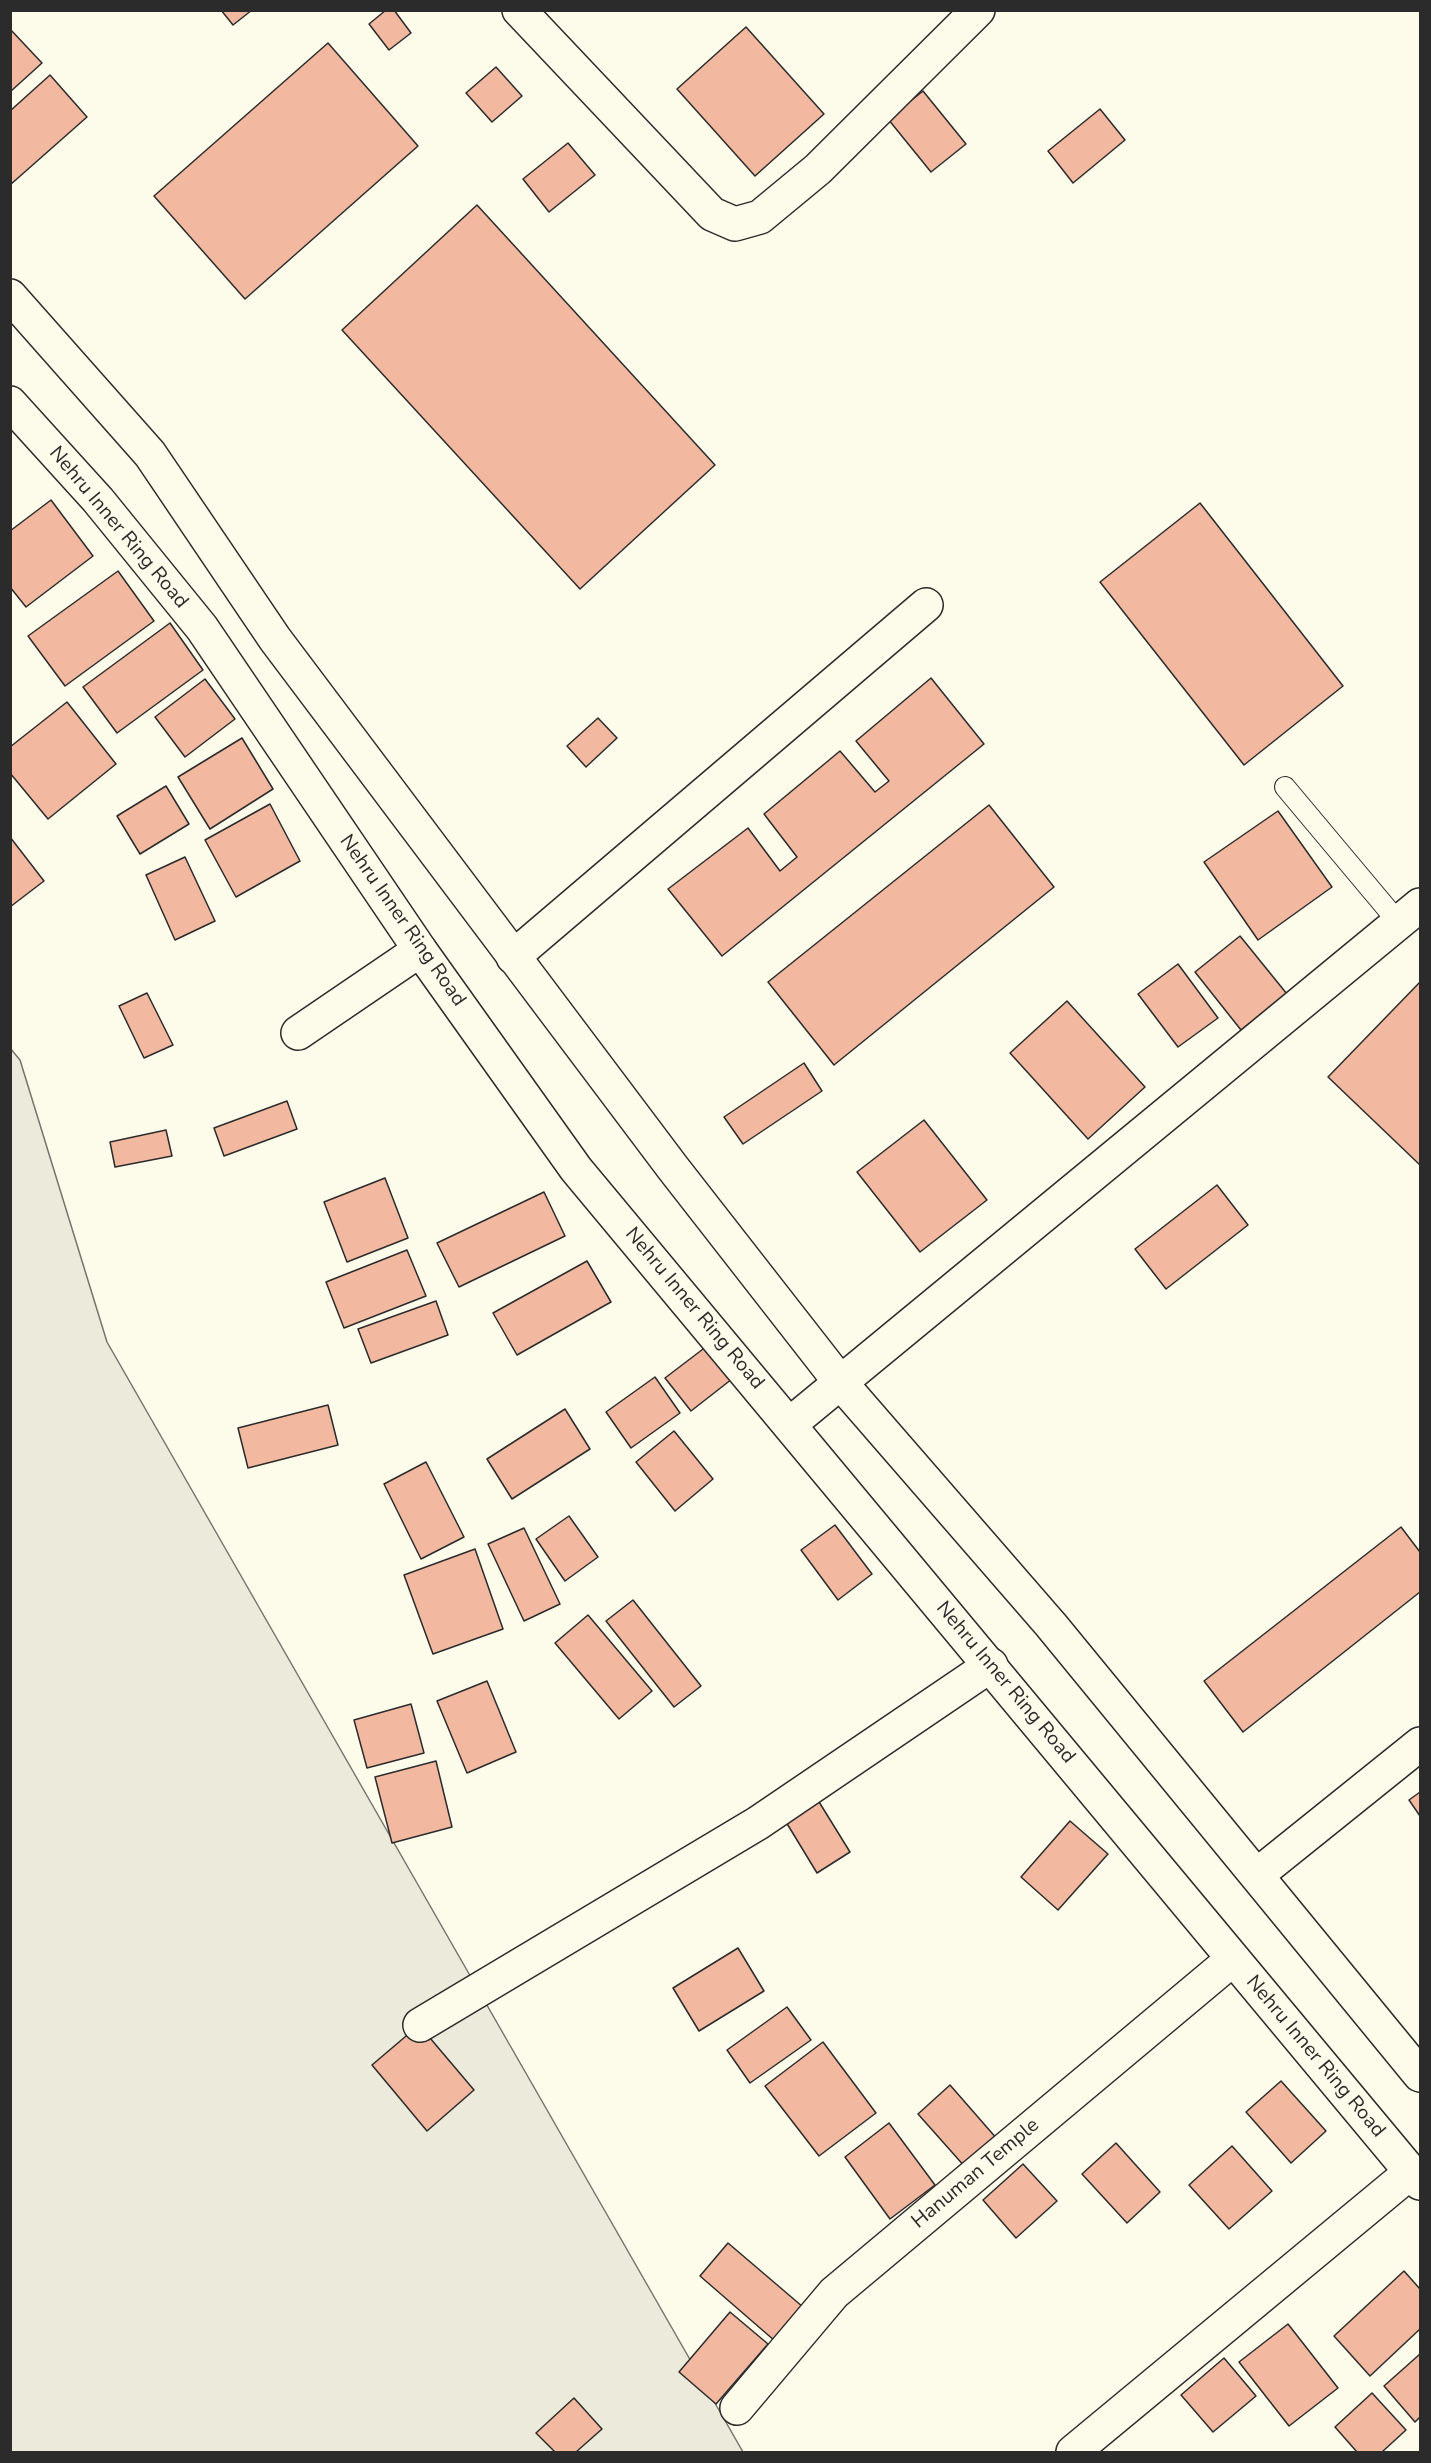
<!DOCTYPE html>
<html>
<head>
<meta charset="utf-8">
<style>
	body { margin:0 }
	#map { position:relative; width:1431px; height:2463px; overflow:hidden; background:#fdfbea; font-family:"Nunito Sans",sans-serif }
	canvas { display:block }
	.frame { position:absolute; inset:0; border:12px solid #2b2b2b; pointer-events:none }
</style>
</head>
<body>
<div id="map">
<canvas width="1431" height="2463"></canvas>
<div class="frame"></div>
</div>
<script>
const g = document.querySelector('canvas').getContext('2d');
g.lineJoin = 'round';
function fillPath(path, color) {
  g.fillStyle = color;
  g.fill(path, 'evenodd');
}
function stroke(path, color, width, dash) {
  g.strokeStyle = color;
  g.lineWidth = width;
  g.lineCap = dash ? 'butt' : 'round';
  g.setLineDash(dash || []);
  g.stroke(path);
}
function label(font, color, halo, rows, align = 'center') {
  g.font = font + ' "Nunito Sans",sans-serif';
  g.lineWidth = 4.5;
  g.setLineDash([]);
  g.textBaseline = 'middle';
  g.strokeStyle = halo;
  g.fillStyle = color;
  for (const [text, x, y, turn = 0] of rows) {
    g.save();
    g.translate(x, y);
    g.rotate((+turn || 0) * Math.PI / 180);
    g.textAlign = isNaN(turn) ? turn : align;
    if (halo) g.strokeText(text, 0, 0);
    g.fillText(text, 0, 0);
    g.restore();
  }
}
const green = new Path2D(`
	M10 1048 20 1060 107 1342 743 2452H11Z`);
fillPath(green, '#ecebdb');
stroke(green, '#74746e', 1.5);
const building = new Path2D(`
	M221 10H252L233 25Z
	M386 10H394L411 33 389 50 369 24Z
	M746 27 824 114 755 176 677 89Z
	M10 29 42 63 10 92Z
	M328 43 418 146 245 299 154 196Z
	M496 67 522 96 492 122 466 93Z
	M50 75 87 117 10 185V111Z
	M923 91 966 144 931 172 888 119Z
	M1100 109 1125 140 1073 183 1048 151Z
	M568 143 595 175 549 212 523 179Z
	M477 205 715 465 580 589 342 330Z
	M51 500 93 556 26 607 10 587V531Z
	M1200 503 1343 686 1244 765 1100 582Z
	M118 571 154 621 65 686 28 636Z
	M170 623 203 670 117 733 83 687Z
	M931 678 984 744 722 956 668 889 748 828 780 871 797 857 764 814 840 751 875 792 889 781 856 741Z
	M205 679 235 719 185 757 155 717Z
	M67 702 116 764 48 819 10 773V747Z
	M598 718 617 738 586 767 567 746Z
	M242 738 273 789 210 829 178 777Z
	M166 786 189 824 140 854 117 816Z
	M270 804 300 861 236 897 205 840Z
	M989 805 1054 887 834 1065 768 982Z
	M1278 811 1332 887 1258 940 1204 862Z
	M10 837 44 881 10 907Z
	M185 857 215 921 175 940 146 875Z
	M1240 936 1287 994 1241 1030 1195 972Z
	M1178 964 1218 1018 1178 1047 1138 994Z
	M1420 982V1165L1328 1077Z
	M147 993 173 1045 144 1058 119 1006Z
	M1067 1001 1145 1087 1088 1139 1010 1053Z
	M804 1063 822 1091 743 1144 724 1117Z
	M287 1101 297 1129 224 1156 214 1128Z
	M924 1120 987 1200 920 1252 857 1172Z
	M166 1130 172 1156 115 1167 110 1142Z
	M385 1178 408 1238 347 1262 324 1202Z
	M1217 1185 1248 1225 1166 1289 1135 1249Z
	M544 1192 565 1236 459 1287 437 1243Z
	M407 1250 426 1296 344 1328 326 1282Z
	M587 1261 611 1302 517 1355 493 1313Z
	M436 1301 448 1335 371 1363 358 1329Z
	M707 1346 732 1379 691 1411 665 1378Z
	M655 1377 680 1413 631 1448 606 1412Z
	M328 1405 338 1445 248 1468 238 1428Z
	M565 1409 590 1449 512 1499 487 1459Z
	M674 1431 713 1479 675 1511 636 1462Z
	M426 1462 464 1537 421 1559 384 1484Z
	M569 1516 598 1557 565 1581 536 1539Z
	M835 1525 872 1574 838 1600 801 1550Z
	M1401 1527 1420 1552V1592L1243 1732 1204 1681Z
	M524 1528 560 1604 524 1621 488 1544Z
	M475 1549 503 1629 433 1654 404 1575Z
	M633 1600 701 1686 674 1707 606 1621Z
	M588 1615 652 1691 619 1719 555 1643Z
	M487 1681 516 1752 467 1773 437 1701Z
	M411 1704 424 1753 367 1768 354 1720Z
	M436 1761 452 1827 392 1843 375 1777Z
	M1420 1792V1816L1409 1800Z
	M816 1797 850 1852 817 1873 783 1817Z
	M1070 1821 1108 1854 1058 1910 1021 1877Z
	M738 1948 764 1991 699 2031 673 1988Z
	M787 2007 811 2040 750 2083 727 2050Z
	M419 2025 474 2090 427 2131 372 2065Z
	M823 2042 876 2113 819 2156 765 2086Z
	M1281 2081 1326 2131 1291 2163 1246 2112Z
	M950 2085 998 2140 966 2168 918 2114Z
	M889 2123 935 2185 890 2219 845 2157Z
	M1116 2143 1160 2192 1127 2223 1082 2174Z
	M1232 2146 1272 2191 1229 2229 1189 2185Z
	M1023 2164 1057 2201 1016 2238 983 2200Z
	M728 2243 803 2307 775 2341 700 2276Z
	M1404 2271 1420 2289V2329L1370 2376 1334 2336Z
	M730 2312 768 2344 716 2404 679 2372Z
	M1288 2324 1338 2388 1289 2426 1239 2362Z
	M1420 2354V2417L1415 2422 1384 2386Z
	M1224 2358 1256 2396 1213 2432 1181 2395Z
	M1372 2393 1406 2430 1382 2452H1357L1335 2427Z
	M574 2398 602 2429 576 2452H555L536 2433Z`);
fillPath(building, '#f2b8a0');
stroke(building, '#2b2b2b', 1.5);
const lane = new Path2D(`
	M1285 787 1399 923`);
const street = new Path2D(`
	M519 10 712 214 735 224 760 217 818 169 978 10
	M513 957 926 605
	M298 1033 420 950
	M790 1424 1420 905
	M1257 1875 1420 1744
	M420 2025 758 1823 991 1665
	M737 2408 834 2293 1233 1959
	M1073 2452 1411 2172`);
const primary = new Path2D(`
	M10 296 150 454 275 639 673 1168 840 1382 1051 1625 1420 2075
	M10 403 98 500 202 628 420 950 576 1169 1420 2183`);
stroke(lane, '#2b2b2b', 22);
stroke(street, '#2b2b2b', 36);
stroke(primary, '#2b2b2b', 36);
stroke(lane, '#fdfbea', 20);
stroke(street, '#fdfbea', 33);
stroke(primary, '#fdfbea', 33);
label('20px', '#2b2b2b', '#fdfbea', [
	["Nehru Inner Ring Road",118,528,50],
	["Nehru Inner Ring Road",402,921,55],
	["Nehru Inner Ring Road",694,1309,50],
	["Nehru Inner Ring Road",1005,1683,50],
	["Nehru Inner Ring Road",1315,2057,50],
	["Hanuman Temple",976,2174,-40]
]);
</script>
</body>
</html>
